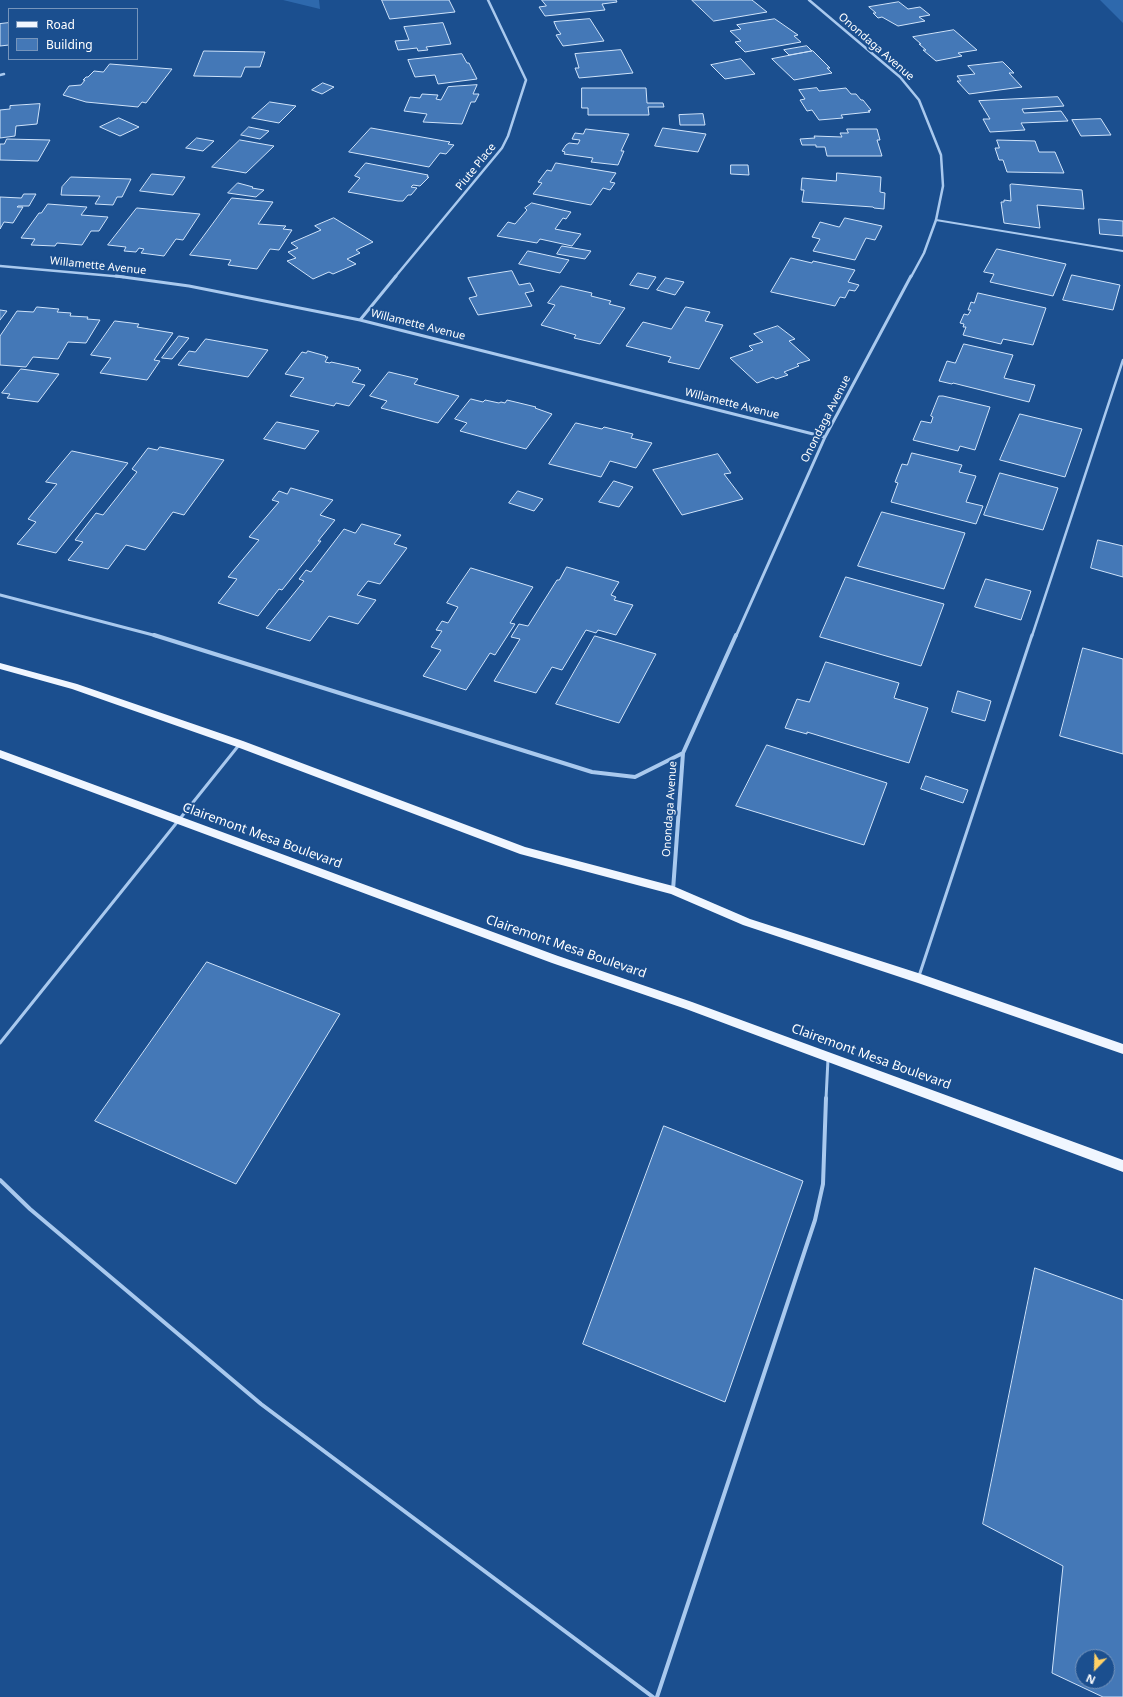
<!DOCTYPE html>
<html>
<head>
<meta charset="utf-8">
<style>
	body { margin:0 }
	#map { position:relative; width:1123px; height:1697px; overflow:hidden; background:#1b4f8f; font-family:"Noto Sans",sans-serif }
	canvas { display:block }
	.legend { position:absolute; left:8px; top:8px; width:130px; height:52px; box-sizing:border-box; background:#1b4f8f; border:1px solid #7695bc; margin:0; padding:5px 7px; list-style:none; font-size:12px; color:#fff }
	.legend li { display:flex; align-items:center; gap:8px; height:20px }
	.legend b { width:20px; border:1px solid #7695bc }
	.north { position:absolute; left:1075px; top:1649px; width:40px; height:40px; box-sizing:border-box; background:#1b4f8f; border:1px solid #7695bc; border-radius:50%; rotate:203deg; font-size:11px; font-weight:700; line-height:16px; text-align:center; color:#fff }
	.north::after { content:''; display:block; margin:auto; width:14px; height:18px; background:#ffd166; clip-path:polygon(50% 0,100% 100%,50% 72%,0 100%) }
</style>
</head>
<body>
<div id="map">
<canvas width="1123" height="1697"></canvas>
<ul class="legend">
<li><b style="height:5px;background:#f0f6ff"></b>Road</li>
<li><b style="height:11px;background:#4478b7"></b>Building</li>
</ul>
<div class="north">N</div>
</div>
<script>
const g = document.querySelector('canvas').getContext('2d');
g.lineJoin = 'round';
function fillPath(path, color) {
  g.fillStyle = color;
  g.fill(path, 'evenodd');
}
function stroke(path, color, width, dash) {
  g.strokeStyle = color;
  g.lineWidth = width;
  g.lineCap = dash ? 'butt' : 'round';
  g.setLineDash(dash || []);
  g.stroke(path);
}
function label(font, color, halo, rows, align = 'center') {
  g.font = font + ' "Noto Sans",sans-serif';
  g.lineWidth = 4;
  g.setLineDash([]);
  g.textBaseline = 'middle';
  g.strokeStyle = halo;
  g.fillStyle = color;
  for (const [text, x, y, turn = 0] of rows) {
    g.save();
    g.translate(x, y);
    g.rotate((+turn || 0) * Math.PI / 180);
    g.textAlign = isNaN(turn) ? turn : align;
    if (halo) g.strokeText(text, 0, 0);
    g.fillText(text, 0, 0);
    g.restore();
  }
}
fillPath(new Path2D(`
	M283 0H319L320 9Z
	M1100 0H1123V23Z`), '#2e69ad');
const building = new Path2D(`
	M382 0H449L455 12 390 19Z
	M542 0H616L617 2 602 4 605 10 545 16 539 7 546 6Z
	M692 0H752L767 12 714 21Z
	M899 2 908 9 920 7 930 15 919 17 925 21 898 26 882 17 878 18 873 13H876L869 7Z
	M590 19 604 41 563 46 556 35 561 34 557 29 554 22Z
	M775 19 798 35 794 36 801 42 745 52 735 42 741 41 730 31 741 29 737 25Z
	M9 23V45L0 46V24Z
	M443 23 451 44 426 47 428 50 418 51 417 48 398 50 395 41 409 40 404 27Z
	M954 30 977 50 958 53 962 56 936 61 923 50H926L919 44H921L913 37Z
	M807 46 812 51 789 55 784 50Z
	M621 50 633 73 579 78 575 68H579L575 54Z
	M204 51 265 52 260 67H245L241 77 194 76Z
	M813 51 830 68H827L832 73 794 80 772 59Z
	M462 54 467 63H469L477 79 438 84 435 75 415 77 408 60Z
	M741 59 755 74 725 79 711 65Z
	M1003 62 1014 73H1009L1022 87 969 94 957 81H961L957 76 975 74 968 66Z
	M110 64 172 69 146 103 142 102 138 107 86 102 63 95 69 86 81 85 85 80H83L86 77H88L94 71 103 72Z
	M323 83 334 87 322 94 312 90Z
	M477 85 473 94H479L475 102H471L462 124 423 122 427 114 404 111 410 97 420 98 422 94 438 95 436 99 441 100 448 87Z
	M582 88H646L647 103H663L664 107H648L649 115H588V108H582Z
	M817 88 819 91 846 88 851 94H856L861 100H863L871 110 868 111 870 112 841 115 843 118 819 120 812 110 807 111 800 100 805 99 799 90Z
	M1058 97 1064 106 1022 109 1024 113 1061 111 1068 121 1021 123 1025 130 990 132 983 119H990L979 101Z
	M270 102 296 106 279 123 252 118Z
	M40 104 37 124 16 126 15 136 0 138V110L10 109V106Z
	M703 114 705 125H680L679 115Z
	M119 118 139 127 120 136 100 127Z
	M1101 119 1111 135 1081 136 1072 120Z
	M249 127 269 131 260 139 241 135Z
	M371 128 450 142 448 144 454 145 446 154 440 153 429 167 349 152Z
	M663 128 706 134 698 152 655 146Z
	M586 129 629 134 621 151H624L618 165 591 162 593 158 564 154 565 152 562 151 566 145 569 143 578 144 580 140 572 139 575 133 583 134Z
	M847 129H877L880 140H877L882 156H827L825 147H816V145H802L800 139 815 138 814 136 842 137 840 133H848Z
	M197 138 214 141 203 151 186 148Z
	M7 139 50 140 38 161 0 160V144H4Z
	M240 140 274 146 246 173 212 167Z
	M997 140 1035 141 1039 152H1055L1064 173 1007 172 1003 160H999L995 148H999Z
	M366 163 428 175 427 177H429L420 186 413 185 411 187 417 188 411 195H408L403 201H398L348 192 360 178 355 176Z
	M556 163 616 173 610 182 615 183 610 190 603 188 591 205 533 194 542 183 538 182 547 170 551 171Z
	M731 165H748L749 175 731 174Z
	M837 173 881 177 880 192 885 193 884 209 874 208 873 207 802 202 804 190H801L802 178 836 181Z
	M152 174 185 177 173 195 140 191Z
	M71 177 131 179 122 197H117L113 205 95 204 100 196 61 195 62 187Z
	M238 183 253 187 252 188 264 190 256 197 228 193Z
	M1012 184 1082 190 1084 209 1037 205 1040 228 1004 223 1001 202H1004V200L1011 201 1010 185Z
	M24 194H36L29 206H18L17 207H23L13 223 4 222 0 229V197L21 198Z
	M232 198 273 202 258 224 286 226 283 229 292 230 279 250 270 249 257 269 228 265 231 260 190 255Z
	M532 203 571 212 566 219 563 218 555 229 581 234 572 246 540 239 537 243 497 236 508 222 515 224 527 210 525 208Z
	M48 204 87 207 81 215 108 217 99 231H91L82 245 57 243 55 246 31 245 35 239 21 238 39 213H41Z
	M137 208 200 214 183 240 176 239 164 256 141 253 144 249 139 248 136 252 124 251 126 247 108 245Z
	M334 218 373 242 356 250 360 253 347 259 356 264 333 274 329 272 313 279 287 261 296 258 288 252 298 248 291 243 321 230 315 226Z
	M845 218 882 226 875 240 866 238 855 260 813 251 820 239 812 237 820 222 839 227Z
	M1099 219 1123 221V236L1100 234Z
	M562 246 591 251 585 259 557 254Z
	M997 249 1066 264 1053 296 990 282 994 274 984 272Z
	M528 251 569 260 560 273 519 264Z
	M791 258 812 263 813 261 855 270 848 282 859 285 855 291 849 290 845 298 840 297 835 306 771 292Z
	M512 271 519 285 530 283 534 291 525 293 532 306 478 315 469 298 477 296 468 278Z
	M638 273 656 277 648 289 630 285Z
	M1072 275 1120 285 1113 310 1063 300Z
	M666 278 684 282 675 295 657 290Z
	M561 286 592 293 591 296 611 301 609 304 625 308 600 344 574 338 576 335 541 325 555 305 548 303Z
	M978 293 1046 308 1033 345 1003 339 1001 344 963 335 966 327H963L964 324 960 323 964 314 968 315 971 310H968L971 302 974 303Z
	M37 307 59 309 57 312 71 313 70 316 88 317 87 319 100 320 86 343 68 342 58 359 33 357 26 367 0 365V336L17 311 33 312Z
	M686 307 710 312 705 321 723 325 699 369 668 362 671 357 626 346 643 322 671 329Z
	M0 310 7 311 0 320Z
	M115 321 139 324 137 327 173 333 154 360 160 361 147 380 100 373 111 358 91 355Z
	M778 326 795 339 789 341 810 360 797 364 799 366 784 372 788 375 776 379 773 377 757 383 730 358 753 350 749 346 763 342 754 334Z
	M179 336 189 338 172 359 162 358Z
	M206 339 268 350 248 377 178 365 189 351 195 352Z
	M964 344 1013 355 1004 378 1035 385 1029 402 953 383 952 384 939 381 947 361 955 363Z
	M308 351 326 356 325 357H328L325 362 330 363 331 362 359 368 358 369 361 370 352 382 365 385 349 406 336 403 334 406 290 396 304 378 285 374 302 352 306 353Z
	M21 369 59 374 38 402 7 398 10 394 2 393Z
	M389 372 418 379 414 384 459 396 438 423 381 408 387 401 370 396Z
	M939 396H943L990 407 975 450 960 446 958 451 913 440 921 421 931 423 933 417 931 416Z
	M471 399 483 402 485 400 499 403 501 402 505 403 507 400 536 407 535 408 552 414 526 449 460 431 467 423 455 419Z
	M1020 414 1082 429 1065 477 1000 460Z
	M277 422 319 431 305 449 264 439Z
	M576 423 602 429 604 427 633 434 631 438 652 443 636 468 610 461 601 477 549 464Z
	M160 447 224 460 184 515 173 512 145 550 126 545 108 569 68 560 83 542 75 540 96 513 103 515 137 472 132 469 148 448 157 450Z
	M72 451 128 463 56 553 17 544 36 522 28 519 57 484 46 482Z
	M912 453 962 465 959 472 976 476 966 502 983 506 976 524 891 502 898 483 895 482 902 464 907 465Z
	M718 454 731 473 724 474 743 499 682 515 653 470Z
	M1000 473 1058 488 1043 530 984 515Z
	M614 481 633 487 619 507 599 502Z
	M291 488 333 500 320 515 335 520 318 541H321L282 590 279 589 258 616 218 603 237 579 228 577 259 540 249 537 279 502 272 500 279 491 287 494Z
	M518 491 543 499 534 511 509 503Z
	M882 512 965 533 944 589 858 566Z
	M362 524 401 535 394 544 407 548 380 584 368 581 357 595 376 600 358 624 329 616 310 641 266 628 304 581 299 579 306 570 311 572 344 529 355 533Z
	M1098 540 1123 546V577L1091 568Z
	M567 567 619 582 611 595 616 597 614 600 633 605 616 635 598 630 596 633 586 630 562 670 552 667 536 693 494 681 520 639 511 637 519 624 528 626 557 580H559Z
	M471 568 533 587 510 623 515 624 495 655 490 653 466 690 423 676 441 650 431 647 442 631 436 630 442 621 448 623 458 607 447 603Z
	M846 577 944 604 921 666 820 637Z
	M986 579 1031 591 1021 620 975 607Z
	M595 636 656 654 619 723 556 704Z
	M1083 648 1123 659V754L1060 736Z
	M826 662 899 683 894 698 928 708 909 763 807 732V734L785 728 797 699 809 702Z
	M958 691 991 701 985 721 952 712Z
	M767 745 887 783 864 845 736 806Z
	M926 776 968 790 963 803 921 789Z
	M207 962 340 1014 236 1184 95 1121Z
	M664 1126 803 1181 725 1402 583 1344Z
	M1035 1268 1123 1300V1697H1103L1052 1673 1063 1566 983 1524ZM1083 1657H1107V1681H1083Z`);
fillPath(building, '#4478b7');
stroke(building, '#cfe3fa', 1);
stroke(new Path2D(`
	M936 220 1123 251`), '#a9c9ee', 2);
stroke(new Path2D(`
	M1032 636 1123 360`), '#a9c9ee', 2.5);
stroke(new Path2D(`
	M919 976 1032 635
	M0 1043 239 745
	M826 1099 828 1059`), '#a9c9ee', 3);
stroke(new Path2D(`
	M0 1180 30 1209 261 1404 653 1697
	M657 1697 815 1220 823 1184 826 1098`), '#a9c9ee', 4);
stroke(new Path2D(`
	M809 0 900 77 919 100 941 155 943 186 936 220 924 253 911 277
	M0 75 4 74
	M0 266 124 277
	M395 277 502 148 508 136 526 80 488 0`), '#a9c9ee', 2.5);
stroke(new Path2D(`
	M116 276 189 286 360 320 825 437
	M360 320 396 276
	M0 595 157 636
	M736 636 825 437 911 276`), '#a9c9ee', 3);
stroke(new Path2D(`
	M154 635 592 772 635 777 683 753
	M673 890 683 753 736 635`), '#a9c9ee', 4);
fillPath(new Path2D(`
	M0 663 77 684 243 741 525 847 673 886 750 919 918 973 1123 1044V1054L918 983 743 925 671 894 520 854 237 747 72 689 0 669Z
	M0 750 558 956 692 1002 1123 1160V1172L686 1009 552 963 0 758Z`), '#f0f6ff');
label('11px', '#fff', '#1b4f8f', [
	["Onondaga Avenue",876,47,41],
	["Piute Place",476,167,-51],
	["Willamette Avenue",98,266,6],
	["Willamette Avenue",418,325,14],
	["Willamette Avenue",732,404,14],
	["Onondaga Avenue",826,419,-63],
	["Onondaga Avenue",670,809,-86]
]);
label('13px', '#fff', '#1b4f8f', [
	["Clairemont Mesa Boulevard",262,836,20],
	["Clairemont Mesa Boulevard",566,947,19],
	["Clairemont Mesa Boulevard",871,1057,20]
]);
</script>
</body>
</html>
